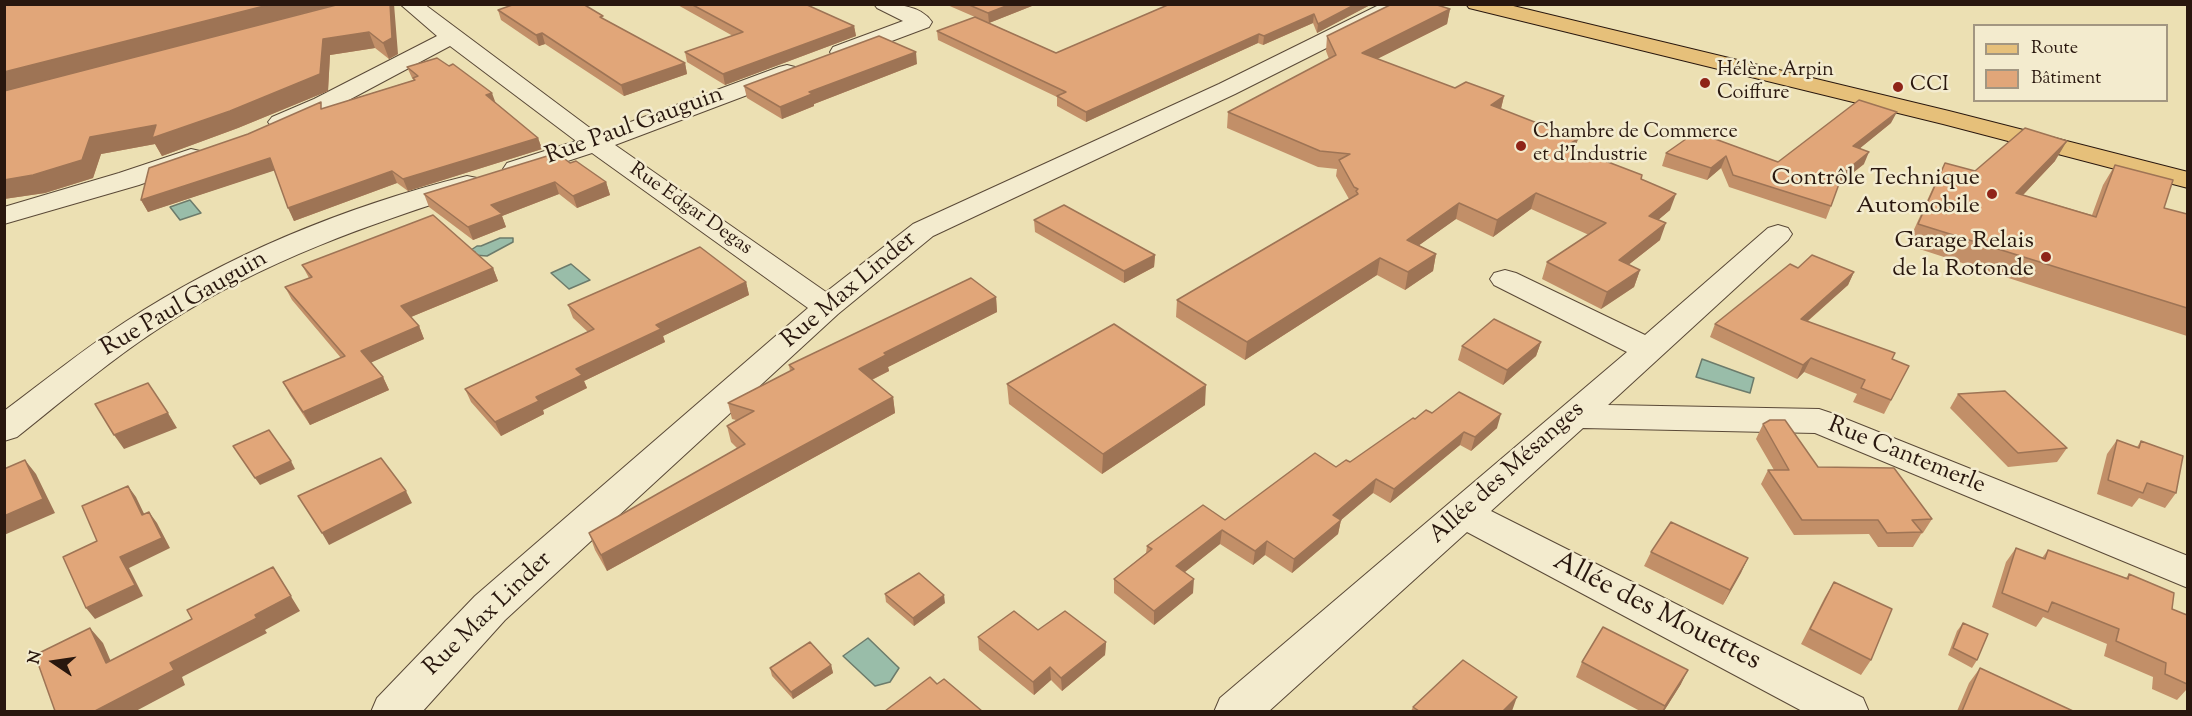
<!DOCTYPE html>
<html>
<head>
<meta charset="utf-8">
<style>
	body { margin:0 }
	#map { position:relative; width:2192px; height:716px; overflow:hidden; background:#ece0b3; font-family:"Sorts Mill Goudy",serif }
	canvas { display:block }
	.frame { position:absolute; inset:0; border:6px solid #29170e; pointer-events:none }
	.legend { position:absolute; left:1973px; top:24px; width:195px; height:78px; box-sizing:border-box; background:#f3ebce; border:2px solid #a29681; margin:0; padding:8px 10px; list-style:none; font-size:18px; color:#29170e }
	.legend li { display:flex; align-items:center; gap:12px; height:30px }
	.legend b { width:30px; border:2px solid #a29681 }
	.north { position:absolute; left:24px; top:632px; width:60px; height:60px; -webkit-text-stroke:4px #f3ebce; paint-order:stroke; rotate:283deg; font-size:16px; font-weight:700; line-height:24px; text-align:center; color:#29170e }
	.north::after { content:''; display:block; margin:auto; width:21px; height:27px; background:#29170e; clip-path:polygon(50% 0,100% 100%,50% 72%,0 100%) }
</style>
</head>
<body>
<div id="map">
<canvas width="2192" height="716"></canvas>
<div class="frame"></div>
<ul class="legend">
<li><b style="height:8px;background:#e6c07a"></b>Route</li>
<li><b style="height:16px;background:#e1a679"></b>Bâtiment</li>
</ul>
<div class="north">N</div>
</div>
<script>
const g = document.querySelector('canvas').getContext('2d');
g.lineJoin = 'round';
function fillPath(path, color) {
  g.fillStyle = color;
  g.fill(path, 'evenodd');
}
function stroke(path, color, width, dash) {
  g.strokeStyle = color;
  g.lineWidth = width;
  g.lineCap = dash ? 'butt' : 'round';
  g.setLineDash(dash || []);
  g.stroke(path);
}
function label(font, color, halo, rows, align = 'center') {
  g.font = font + ' "Sorts Mill Goudy",serif';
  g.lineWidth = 5;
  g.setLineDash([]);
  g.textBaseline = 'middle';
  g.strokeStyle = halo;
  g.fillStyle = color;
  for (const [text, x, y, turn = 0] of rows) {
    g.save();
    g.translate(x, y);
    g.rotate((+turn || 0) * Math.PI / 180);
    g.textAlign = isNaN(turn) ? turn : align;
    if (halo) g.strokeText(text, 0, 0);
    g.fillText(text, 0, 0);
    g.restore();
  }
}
const water = new Path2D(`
	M190 200 201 213 180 220 170 207Z
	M500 238H513V242L487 256 474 255 475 252 471 250 477 246H481Z
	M571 264 590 280 569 289 551 273Z
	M1702 359 1754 378 1750 393 1696 377Z
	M868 638 899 668 890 682 875 686 843 656Z`);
fillPath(water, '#99bda9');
stroke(water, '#6c7b6b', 1.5);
const minor = new Path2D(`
	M400 4H424L598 134 779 67 787 65 795 67 799 72 795 77 615 145 826 292 913 224 1219 84 1381 4H1409L1406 8 1235 94 933 236 838 314 505 620 422 712H371L377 698 475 596 808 308 592 153 525 175 516 177 507 175 503 169 507 163 576 141 450 46 332 109 290 127 281 130 272 127 268 122 272 117 314 99 437 36Z
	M874 4C893 4 920 4 932 22L929 27 849 57 841 59 833 57 830 52 833 47 903 21 877 8Z
	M191 149 200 151 204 157 200 163 139 185 4 224V207L119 173Z
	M467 176 477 178 481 184 477 190C369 224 264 261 169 322 115 356 66 398 17 437L4 441V411C44 381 84 349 125 322 229 254 347 206 467 176Z
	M1778 225 1788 228 1792 234 1788 240 1608 405 1819 409 1831 413 2188 556V588L1815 433 1583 428 1491 511 1863 698 1869 712H1804L1467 532 1268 712H1214L1220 698 1627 352 1494 285 1490 279 1494 273 1505 270 1516 273 1645 335 1768 228Z`);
const major = new Path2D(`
	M1466 4H1505L1949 111 2188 172V188L1943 124 1469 8Z`);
stroke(minor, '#5a4937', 2);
stroke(major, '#29170e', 2);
fillPath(minor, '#f3ebce');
fillPath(major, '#e6c07a');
fillPath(new Path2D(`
	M4 4H340L398 54 389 59 375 48 330 55 328 91 238 128 162 156 155 144 101 154 93 178 45 193 4 199Z
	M676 4H805L854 26 856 36 725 85 687 62 685 52 733 36Z
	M945 4H1037L989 23 1056 53 1170 4H1372L1317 33 1313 23 1263 45 1258 43 1086 122 1057 106V97L938 40 937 31 975 17Z
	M1450 9 1447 24 1377 59 1455 88 1504 96 1501 109 1575 149 1641 179 1670 210 1658 220 1660 240 1628 265 1640 270 1634 287 1601 309 1542 279 1547 262 1589 235 1531 209 1493 237 1456 219 1419 245 1436 254 1433 271 1405 290 1377 275 1245 360 1176 317 1177 300 1349 199 1336 176 1337 169 1318 167 1227 128 1228 112 1329 59 1326 51 1327 36Z
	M498 10 604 19 685 63 687 74 624 96 545 44 539 46 501 20Z
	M917 64 814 104V106L782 119 747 98 744 86Z
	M407 67 496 103 538 138 542 149 408 191 397 183 294 221 274 170 148 212 141 200 324 108 414 80 412 78Z
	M1891 123 1860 148 1864 164 1839 184 1831 206 1826 219 1729 187 1721 168 1707 180 1662 166 1666 153 1696 132 1778 162Z
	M2055 161 2023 195 2092 215 2103 185 2115 165 2164 208 2187 214V336L1907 245 1935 183 1945 163 1975 171Z
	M570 163 606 182 610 195 577 208 559 194 502 216 506 227 473 240 429 207 424 194Z
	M1034 220 1155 255 1154 267 1124 283 1035 232Z
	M302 265 493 268 498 281 411 317 419 326 424 339 371 362 383 377 389 390 310 425 290 395 283 382 341 358 292 300 285 287 309 278Z
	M1798 268 1854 272 1848 285 1808 321 1892 359 1909 366 1884 414 1853 402 1857 394 1804 372 1797 379 1710 337 1715 324Z
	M746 282 749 295 663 336 665 342 584 381 587 388 543 410 544 414 501 436 471 402 465 389 588 332 573 318 568 305Z
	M996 297 997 312 888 367 889 371 872 380 893 397 895 413 607 571 595 550 589 533 738 449 731 442 727 426 736 420 732 419 728 403 790 371 789 365Z
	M1541 342 1536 356 1503 385 1458 360 1462 346Z
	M1007 384 1205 405 1102 474 1009 404Z
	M1958 394 2067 448 2057 462 2008 467 1950 408Z
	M1432 413 1497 428 1471 451 1460 445 1390 503 1373 493 1341 520 1338 534 1292 573 1265 555 1253 565 1220 544 1185 572 1193 593 1154 625 1114 593V579L1146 553 1147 546 1225 520 1336 467 1350 462 1415 419Z
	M1763 424 1818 467 1932 519 1923 533 1921 534 1913 547H1878L1869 534 1794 535 1761 484 1768 470H1774L1756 439Z
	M2117 440 2137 447 2141 441 2176 493 2165 508 2139 498 2132 507 2097 494 2107 454Z
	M2016 548 2042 558 2048 550 2126 578 2129 574 2172 609 2187 615V689L2177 700 2152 689 2153 677 2104 656 2107 644 2043 617 2036 627 1992 607 2006 562Z
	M1651 552 1748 558 1723 605 1644 566Z
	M1834 582 1871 660 1861 675 1801 644 1825 597Z
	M885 594 945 603 914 626 886 602Z
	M1963 623 1977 660 1972 668 1948 655 1957 631Z
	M1038 630 1106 642 1105 655 1062 691 1051 680 1034 695 979 650 978 637Z
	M1582 662 1681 684 1664 711H1640L1576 677Z
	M831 665 833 673 793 699 772 676 770 668Z
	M1980 668 2073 711H1957L1969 683Z
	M1413 707 1511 711H1411Z`), '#c28f68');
fillPath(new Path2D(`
	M272 4H338L4 92V72Z
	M390 4H394L398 54 389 59 383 43Z
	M1011 4H1037L989 23 988 13Z
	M1356 4H1372L1317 33 1318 24Z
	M1450 9 1447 24 1359 68 1362 53Z
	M1314 14 1313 23 1263 45 1264 36Z
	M854 26 856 36 725 85 723 74Z
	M369 32 375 48 330 55 328 91 238 128 162 156 155 144 101 154 93 178 45 193 4 199V180L90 137 323 39Z
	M542 33 545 44 539 46 536 35Z
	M1259 34 1258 43 1086 122V112Z
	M916 52 917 64 814 104V106L782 119 780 107 809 92Z
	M685 63 687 74 624 96 621 85Z
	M492 93 496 104 486 95Z
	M1504 96 1500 112 1491 105Z
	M1897 112 1891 123 1848 158 1853 146Z
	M538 138 542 149 408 191 403 179Z
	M1578 139 1573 155 1566 146Z
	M2067 141 2055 161 2005 214 2016 193Z
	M1869 152 1864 164 1826 194 1832 182Z
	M1726 156 1721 168 1707 180 1711 168Z
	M270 158 276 170 148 212 141 200Z
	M392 171 397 183 294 221 288 208Z
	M555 182 559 194 502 216 506 227 473 240 468 227 491 205Z
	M606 182 610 195 577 208 573 196Z
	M1536 193 1531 209 1493 237 1497 220Z
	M1676 194 1670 210 1643 233 1649 216Z
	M1459 203 1456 219 1404 256 1407 240Z
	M1666 223 1660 240 1613 277 1619 260Z
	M1436 254 1433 271 1405 290 1408 272Z
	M1155 255 1154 267 1124 283V271Z
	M1380 258 1377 275 1245 360 1247 342Z
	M493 268 498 281 406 319 401 306Z
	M1640 270 1634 287 1601 309 1607 292Z
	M1854 272 1848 285 1795 332 1801 319Z
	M746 282 749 295 663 336 665 342 584 381 587 388 543 410 544 414 501 436 495 422 536 397 576 369 656 325Z
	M996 297 997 312 888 367 889 371 861 385 859 369 884 353Z
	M419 326 424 339 368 364 361 351Z
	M1541 342 1536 356 1503 385 1507 370Z
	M1811 358 1804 372 1797 379 1803 365Z
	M383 377 389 390 310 425 303 412Z
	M1206 385 1205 405 1102 474 1103 454Z
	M893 397 895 413 607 571 601 555Z
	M168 413 177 428 124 449 114 435Z
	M1501 414 1497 428 1471 451 1475 437Z
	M1464 432 1460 445 1390 503 1394 489Z
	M25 460 36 474 55 513 4 535V516Z
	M291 461 295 469 260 485 255 478Z
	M1376 479 1373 493 1341 520 1338 534 1292 573 1294 559 1333 515Z
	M128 486 136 497 150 526 142 515Z
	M406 491 412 503 329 545 322 533Z
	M149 512 157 523 170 548 129 568 143 596 95 619 86 608Z
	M1222 530 1220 544 1176 579V566Z
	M1267 541 1265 555 1253 565 1255 551Z
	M1748 558 1741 573 1723 605 1730 590Z
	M273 567 300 611 265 630 267 633 182 677 185 685 136 711H95L170 663 255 615Z
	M1194 579 1193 593 1154 625V611Z
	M944 595 945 603 914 626 913 618Z
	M90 628 103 643 118 678 106 663Z
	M1106 642 1105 655 1062 691 1061 678Z
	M831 665 833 673 793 699 791 692Z
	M1050 667 1051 680 1034 695 1033 682Z
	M1688 670 1681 684 1664 711H1662Z
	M1517 697 1512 711H1503Z`), '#9e7455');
const building = new Path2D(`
	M4 4H272L4 72Z
	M340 4H390L392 38 383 43 369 32 323 39 320 74 230 111 152 138 156 125 90 137 82 160 33 175 4 180V91Z
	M515 4H583L603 16 600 17 685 63 621 85 542 33 536 35 498 10Z
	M691 4H805L854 26 723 74 685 52 743 32Z
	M967 4H1011L988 13Z
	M1170 4H1356L1318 24 1314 14 1264 36 1259 34 1086 112 1057 96 1066 92 937 31 975 17 1056 53Z
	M1392 4H1434L1450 9 1362 53 1455 88 1466 82 1504 96 1491 105 1578 139 1566 146 1642 175 1641 179 1676 194 1649 216 1666 223 1619 260 1640 270 1607 292 1547 262 1606 223 1536 193 1497 220 1459 203 1407 240 1436 254 1408 272 1380 258 1247 342 1177 300 1358 194 1356 191 1358 189 1354 187 1339 160 1350 154 1320 151 1228 112 1336 55 1327 36Z
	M879 36 916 52 809 92 812 94 780 107 744 86Z
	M437 58 449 66 453 64 492 93 486 95 538 138 403 179 392 171 288 208 270 158 141 200 149 168 248 134 321 102V109L415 80 413 78 418 76 407 67Z
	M1859 100 1897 112 1853 146 1869 152 1832 182 1839 184 1831 206 1733 175 1726 156 1711 168 1666 153 1696 132 1778 162Z
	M2025 128 2067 141 2016 193 2096 217 2115 165 2173 180 2164 208 2187 214V308L1918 224 1945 163 1975 171Z
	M557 153 570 163 576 161 606 182 573 196 555 182 491 205 502 214 468 227 424 194Z
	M1064 205 1155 255 1124 271 1034 220Z
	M433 215 493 268 401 306 419 326 361 351 383 377 303 412 283 382 345 356 285 287 312 277 302 265Z
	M700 247 746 282 656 325 661 329 576 369 582 375 536 397 539 401 495 422 465 389 594 329 568 305Z
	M1812 255 1854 272 1801 319 1895 353 1892 359 1909 366 1891 400 1861 388 1865 380 1811 358 1803 365 1715 324 1790 264 1798 268Z
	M971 278 996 297 884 353 886 355 859 369 893 397 601 555 589 533 745 444 727 426 754 411 728 403 794 369 789 365Z
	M1494 319 1541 342 1507 370 1462 346Z
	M1114 324 1206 385 1103 454 1007 384Z
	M148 383 168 413 114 435 95 404Z
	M2005 391 2067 448 2018 453 1958 394Z
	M1459 392 1501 414 1475 437 1464 432 1394 489 1376 479 1333 515 1341 520 1294 559 1267 541 1255 551 1222 530 1176 566 1194 579 1154 611 1114 579 1152 549 1147 546 1203 505 1225 520 1315 453 1336 467 1346 460 1350 462 1413 418 1415 419 1426 410 1432 413Z
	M1770 420H1785L1818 467 1894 468 1932 519 1912 520 1922 532 1887 533 1878 520H1802L1768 470H1789L1763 424Z
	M269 430 291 461 255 478 233 446Z
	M2117 440 2139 448 2141 441 2183 456 2176 493 2147 483 2143 493 2108 480Z
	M381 458 406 491 322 533 298 496Z
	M25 460 43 499 4 516V469Z
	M128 486 142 515 149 512 162 538 120 557 135 585 86 608 63 557 97 541 82 506Z
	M1671 522 1748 558 1730 590 1651 552Z
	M2016 548 2045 559 2048 550 2128 579 2129 574 2174 593 2172 609 2187 615V684L2165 674 2166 663 2116 641 2119 629 2052 602 2048 612 2002 593Z
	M273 567 291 596 255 615 257 618 170 663 174 670 95 711H55L35 655 90 628 106 663 192 619 187 610Z
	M919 573 944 595 913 618 885 594Z
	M1834 582 1892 609 1871 660 1810 629Z
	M1014 611 1038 630 1065 611 1106 642 1061 678 1050 667 1033 682 978 637Z
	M1963 623 1988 634 1977 660 1953 648Z
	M1603 627 1688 670 1665 706 1582 662Z
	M810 642 831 665 791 692 770 668Z
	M1463 660 1517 697 1503 711H1419L1413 707Z
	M1980 668 2073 711H1962Z
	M930 677 937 684 944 679 982 711H885Z`);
fillPath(building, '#e1a679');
stroke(building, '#9e7455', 1.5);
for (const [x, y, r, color] of [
	[1705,83,6,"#8f2418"],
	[1898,87,6,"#8f2418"],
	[1521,146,6,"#8f2418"],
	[1992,194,6,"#8f2418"],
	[2046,257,6,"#8f2418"]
]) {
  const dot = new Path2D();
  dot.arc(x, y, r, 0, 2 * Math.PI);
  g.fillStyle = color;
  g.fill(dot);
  stroke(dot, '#f3ebce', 2);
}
label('20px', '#29170e', '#f3ebce', [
	["Hélène Arpin",1717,72],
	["Coiffure",1717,95],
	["CCI",1910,87],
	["Chambre de Commerce",1533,134],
	["et d'Industrie",1533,157]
], 'left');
label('20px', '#29170e', '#f3ebce', [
	["Rue Edgar Degas",690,210,35]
]);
label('24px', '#29170e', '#f3ebce', [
	["Rue Paul Gauguin",635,127,-20],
	["Rue Max Linder",850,291,-40],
	["Rue Paul Gauguin",185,305,-30],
	["Rue Cantemerle",1906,457,22],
	["Allée des Mésanges",1508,474,-42],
	["Rue Max Linder",489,615,-44]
]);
label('24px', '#29170e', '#f3ebce', [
	["Contrôle Technique",1980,180],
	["Automobile",1980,208],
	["Garage Relais",2034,243],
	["de la Rotonde",2034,271]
], 'right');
label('28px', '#29170e', '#f3ebce', [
	["Allée des Mouettes",1656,613,27]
]);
</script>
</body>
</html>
